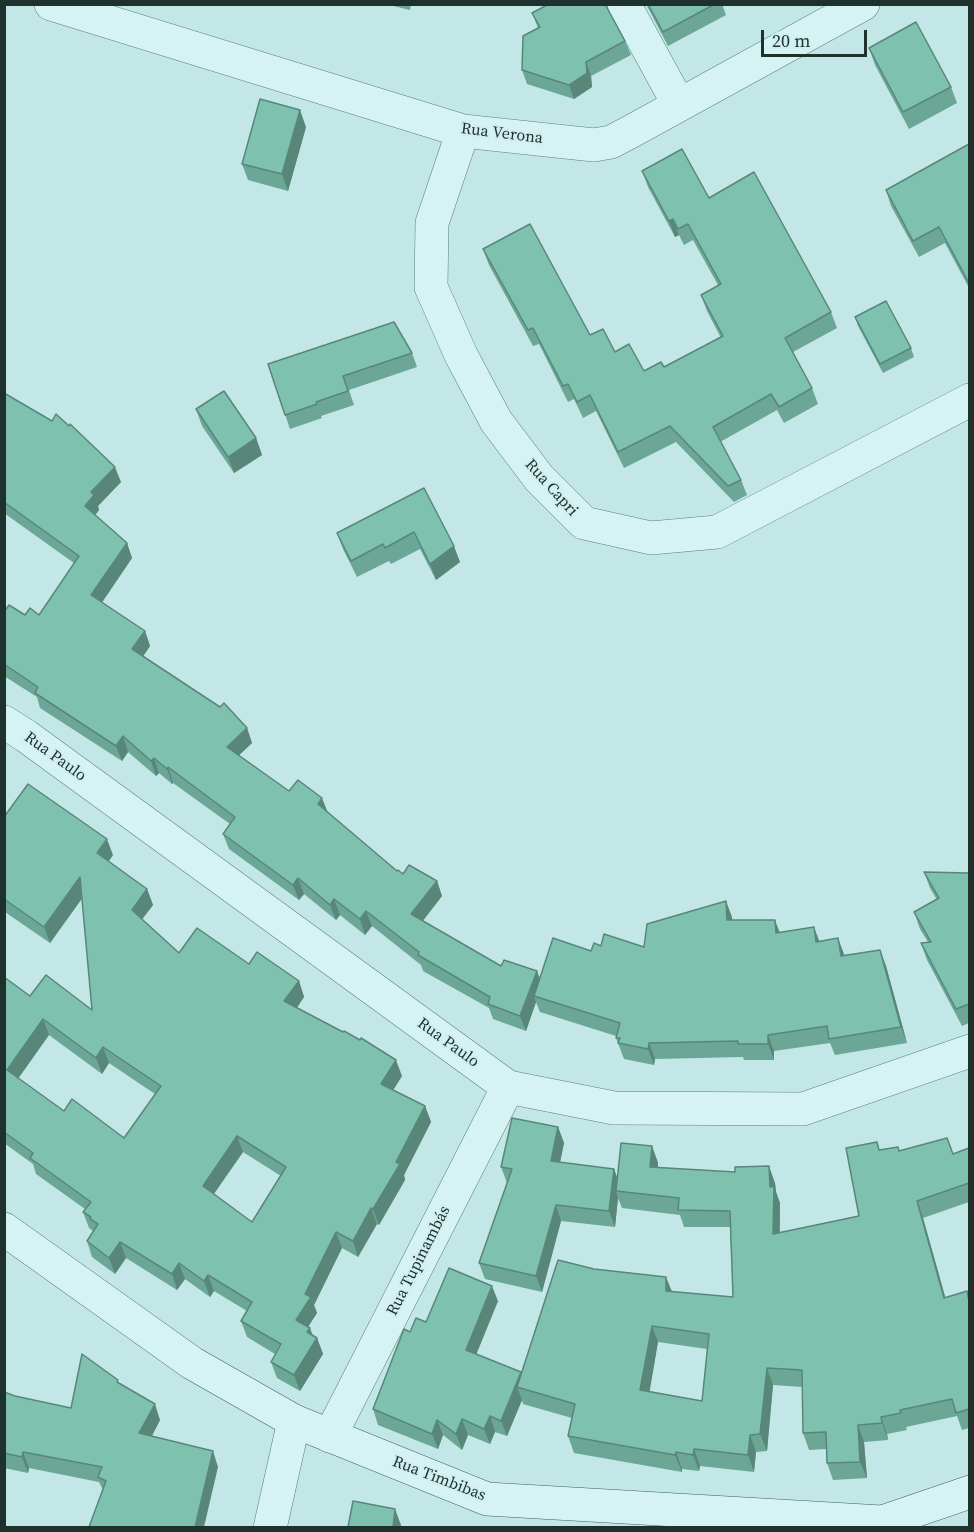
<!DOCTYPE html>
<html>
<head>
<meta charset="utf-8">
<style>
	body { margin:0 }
	#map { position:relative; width:974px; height:1532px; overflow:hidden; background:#c3e7e7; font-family:"Source Serif 4",serif }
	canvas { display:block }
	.frame { position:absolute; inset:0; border:6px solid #1e312d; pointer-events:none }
	.scale { position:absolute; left:761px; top:30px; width:106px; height:27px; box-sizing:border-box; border:3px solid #1e312d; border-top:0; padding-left:8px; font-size:18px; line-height:21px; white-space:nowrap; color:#1e312d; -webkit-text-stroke:4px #d1eff0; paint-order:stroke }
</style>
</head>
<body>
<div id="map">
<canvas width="974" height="1532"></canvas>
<div class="frame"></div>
<div class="scale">20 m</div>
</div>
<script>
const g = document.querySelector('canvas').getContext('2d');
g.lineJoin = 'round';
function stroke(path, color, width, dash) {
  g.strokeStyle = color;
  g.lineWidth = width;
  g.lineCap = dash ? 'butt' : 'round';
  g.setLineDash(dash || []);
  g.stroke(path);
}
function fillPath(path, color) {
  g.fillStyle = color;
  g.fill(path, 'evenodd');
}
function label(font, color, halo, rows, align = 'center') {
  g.font = font + ' "Source Serif 4",serif';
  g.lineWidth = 4.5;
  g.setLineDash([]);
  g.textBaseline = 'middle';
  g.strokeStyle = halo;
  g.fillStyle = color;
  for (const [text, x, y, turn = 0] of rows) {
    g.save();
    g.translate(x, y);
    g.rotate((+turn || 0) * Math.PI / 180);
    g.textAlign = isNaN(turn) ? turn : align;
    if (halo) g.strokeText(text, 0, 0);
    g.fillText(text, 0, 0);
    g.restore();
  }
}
const street = new Path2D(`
	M51 4 463 131 594 145 611 142 632 131 863 4
	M624 4 679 105
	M463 131 432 223 431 287 461 355 496 421 539 478 584 523 651 538 717 532 970 400
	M4 722 26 736 508 1087 614 1108 803 1109 970 1051
	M330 1436 508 1087
	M270 1528 294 1421`);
const secondary = new Path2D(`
	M4 1229 192 1363 294 1421 487 1499 882 1522 970 1492`);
stroke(street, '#5c7f7a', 34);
stroke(secondary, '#3f615b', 34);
stroke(street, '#d5f3f3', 33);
stroke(secondary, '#d5f3f3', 33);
fillPath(new Path2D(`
	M385 4H411L410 10Z
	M646 4H722L726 15 668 46Z
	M532 13 625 41 631 55 591 76 592 87 574 99 527 84 522 70 538 28Z
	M869 48 951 87 957 103 909 129 875 65Z
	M306 127 288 191 248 180 242 164Z
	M969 144V288L945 243 919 257 891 206 886 190Z
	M642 171 709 198 831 312 837 328 793 352 812 388 818 404 784 423 777 410 720 442 741 480 747 495 734 502 676 442 624 468 596 411 583 418 574 399 568 402 539 344 533 346 489 265 483 249 590 335 644 371 664 367 721 338 707 311 701 295 718 285 693 240 684 245 679 235 675 237 648 187Z
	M855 317 911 348 914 357 883 373 858 326Z
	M412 353 417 367 349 390 354 405 321 416 322 418 290 429 268 364Z
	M4 393 121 482 98 506 99 510 95 515 127 543 132 558 102 602 145 631 150 646 143 656 247 728 252 743 239 755 289 791 327 811 397 871 403 874 437 881 442 896 423 921 501 966 537 971 540 979 601 946 644 947 726 901 732 920 780 932 819 941 844 954V956L880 950 886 966 907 1043 835 1055 830 1043 774 1051V1060H744L743 1057 655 1059 654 1065 624 1059 616 1038V1036L540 1012 536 1002 526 1031 493 1019 489 1008 423 971 421 965 372 926 365 935 340 915 336 920 304 894 299 900 229 849 223 834 230 824 173 783 172 784 159 773 156 776 128 752 122 761 40 708 37 697 4 676V612L25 615H39L74 563 4 513Z
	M196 409 256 438 262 455 234 473 202 426Z
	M424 488 460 562 436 580 420 549 391 564 389 561 357 577 343 549 337 533Z
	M4 817 113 855 109 861 147 889 153 905 142 919 179 953 249 964 299 981 304 997 297 1008 402 1076 393 1090 425 1106 431 1122 404 1175 405 1180 379 1225 377 1224 358 1257 342 1248 314 1305 317 1313 308 1327 313 1336 317 1338 323 1354 300 1391 277 1378 271 1362 275 1354 247 1337 241 1321 247 1311 214 1291 210 1297 185 1279 177 1290 126 1258 115 1274 92 1257 87 1241 93 1231 89 1228 83 1212 85 1209 36 1174 33 1164 4 1143V977L30 996 92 1010 82 898 50 943 5 912 4 913ZM49 1035 102 1074 109 1063 155 1094 124 1138 64 1111 18 1078ZM243 1152 281 1176 252 1222 214 1194Z
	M924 872 969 873V1023L962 1026 927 960 921 943 928 942 920 929 914 912 937 900 930 888Z
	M558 1127 564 1143 560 1162 614 1169 617 1178 652 1146 658 1163V1168L775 1183 776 1192 780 1203V1233L859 1216 880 1150 953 1154 969 1148V1202L923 1218 945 1297 969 1299V1428L962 1430 957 1416 906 1427 907 1430 887 1434 888 1440 864 1442 867 1478 833 1480 827 1463 826 1449 809 1450 803 1433V1387L773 1385 767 1451 756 1452 754 1472 700 1466 699 1471 682 1469V1472L574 1453 568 1436 572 1418 523 1404 522 1400 507 1436 495 1432 490 1444 468 1435 462 1450 443 1435 438 1449 378 1425 373 1409 410 1332 426 1322 498 1301 476 1354 521 1372 522 1373 672 1292 733 1297 730 1227H684L680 1215 622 1208 618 1198 615 1227 561 1221 542 1292 485 1279 479 1263 507 1183 501 1167ZM658 1342 707 1349 702 1401 649 1391Z
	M119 1383 160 1420 152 1436 218 1467 103 1490 99 1482 29 1468 28 1473 4 1468V1392L15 1396 71 1408Z`), '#6ca696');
fillPath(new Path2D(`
	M586 62 591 76 592 87 574 99 569 85Z
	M300 110 306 127 288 191 282 174Z
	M673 219 679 235 675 237 669 221Z
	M256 438 262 455 234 473 228 457Z
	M115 467 121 482 98 506 99 510 91 521 85 506 91 492Z
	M127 543 132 558 97 610 91 595Z
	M454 546 460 562 436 580 430 564Z
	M145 631 150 646 138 664 132 649Z
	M247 728 252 743 232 762 227 747Z
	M123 736 128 752 122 761 116 746Z
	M154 758 159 773 156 776 151 761Z
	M168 767 173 783 172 784 167 769Z
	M322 798 328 813 318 804Z
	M107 839 113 855 103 869 97 853Z
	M80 877 86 893 50 943 44 927Z
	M298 878 304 894 299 900 293 885Z
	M437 881 442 896 416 929 411 914Z
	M147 889 153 905 137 926 132 910Z
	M334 899 340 915 336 920 330 905Z
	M726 901 732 917 733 936 727 920Z
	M366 911 372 926 365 935 360 919Z
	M775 920 781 936 776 933Z
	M814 927 820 943 816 942Z
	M838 938 844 954 847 972 841 956Z
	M880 950 886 966 907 1043 901 1027Z
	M537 971 542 986 534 996 536 1002 526 1031 520 1016Z
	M299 981 304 997 290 1017 284 1001Z
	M43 1019 49 1035 13 1086 7 1070Z
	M768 1035 774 1051V1060L768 1044Z
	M649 1043 655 1059 654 1065 648 1049Z
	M103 1047 109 1063 102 1074 96 1058Z
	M396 1060 402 1076 387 1100 381 1084Z
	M425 1106 431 1122 404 1175 405 1180 379 1225 373 1209Z
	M558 1127 564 1143 557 1177 551 1161Z
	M237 1136 243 1152 208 1202 203 1186Z
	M652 1146 658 1163 656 1184 650 1167Z
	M769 1166 775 1183 776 1192 780 1203 779 1251 773 1234Z
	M614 1169 620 1185 616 1191 618 1198 615 1227 609 1211Z
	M917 1201 923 1218 950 1314 944 1298Z
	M556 1205 561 1221 542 1292 536 1276Z
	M371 1208 377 1224 358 1257 353 1241Z
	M336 1232 342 1248 314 1305 317 1313 302 1336 296 1320 305 1294Z
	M120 1242 126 1258 115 1274 109 1258Z
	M179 1263 185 1279 177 1290 172 1274Z
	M208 1275 214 1291 210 1297 204 1281Z
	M666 1277 673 1294 666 1291Z
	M492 1286 498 1301 472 1365 466 1350Z
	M652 1326 658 1342 647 1407 640 1390Z
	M310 1328 315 1341 317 1338 323 1354 300 1391 294 1375 307 1332Z
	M767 1368 773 1385 767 1451 760 1434Z
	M521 1372 527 1387H517L522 1400 507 1436 501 1421Z
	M155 1404 160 1420 145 1449 139 1433Z
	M490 1416 495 1432 490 1444 484 1429Z
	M881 1417 887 1434 888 1440 882 1423Z
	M462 1419 468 1435 462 1450 456 1434Z
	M437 1420 443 1435 438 1449 432 1434Z
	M858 1425 864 1442 867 1478 860 1462Z
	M750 1435 756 1452 754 1472 748 1455Z
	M694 1449 700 1466 699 1471 693 1455Z
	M213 1451 218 1467 204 1527H195Z
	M23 1452 29 1468 28 1473 22 1457Z
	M676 1452 682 1469V1472L675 1455Z
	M395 1509 401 1525V1527H393Z`), '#58877a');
const building = new Path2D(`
	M549 4H605L625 41 586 62 587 73 569 85 522 70 523 36 540 27 532 13Z
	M648 4H715L663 32Z
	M916 22 951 87 903 112 869 48Z
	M260 99 300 110 282 174 242 164Z
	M969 144V283L939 227 913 241 886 190Z
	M682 149 709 198 754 172 831 312 785 338 812 388 779 407 771 394 713 427 741 480 728 486 670 426 618 452 590 395 577 402 568 384 563 386 533 328 528 330 483 249 530 224 590 335 603 329 615 352 629 344 644 371 661 362 664 367 723 336 701 295 721 284 688 224 678 229 673 219 669 221 642 171Z
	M886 301 911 348 880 364 855 317Z
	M394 322 412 353 343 376 348 391 316 402 317 404 285 415 268 364Z
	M224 391 256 438 228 457 196 409Z
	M4 393 52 421 56 414 69 426 70 424 115 467 91 492 94 495 85 506 127 543 91 595 145 631 132 649 220 707 224 703 247 728 227 747 289 791 298 780 322 798 318 804 397 871 398 870 403 874 409 865 437 881 411 914 501 966 504 960 537 971 520 1016 488 1004 490 997 418 955 419 952 366 911 360 919 334 899 330 905 298 878 293 885 223 834 235 817 168 767 167 769 154 758 151 761 123 736 116 746 35 693 38 687 4 664V612L9 605 25 615 30 608 39 615 79 556 4 502Z
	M424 488 454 546 430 564 414 532 385 548 383 544 351 561 337 533Z
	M28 784 107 839 97 853 147 889 132 910 179 953 197 928 249 964 257 952 299 981 284 1001 343 1032 344 1031 360 1040 361 1038 396 1060 381 1084 425 1106 396 1162 400 1164 373 1209 371 1208 353 1241 336 1232 305 1294 311 1297 296 1320 310 1328 307 1332 317 1338 294 1375 271 1362 281 1344 241 1321 252 1302 208 1275 204 1281 179 1263 172 1274 120 1242 109 1258 87 1241 98 1224 90 1219 91 1217 83 1212 91 1202 30 1158 33 1153 4 1132V977L30 996 46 975 92 1010 80 877 44 927 4 899V817ZM43 1019 96 1058 103 1047 161 1086 124 1138 72 1099 64 1111 7 1070ZM237 1136 286 1167 252 1222 203 1186Z
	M924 872 969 873V1004L956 1009 921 943 931 942 914 912 939 898Z
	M726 901 727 920H775L776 933 814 927 816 942 838 938 841 956 880 950 901 1027 829 1039 827 1026 768 1035V1044H738V1041L649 1043 648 1049 618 1043 620 1038H616L620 1023 534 996 553 938 591 951 594 943 601 946 604 934 644 947 647 924Z
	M512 1118 558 1127 551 1161 614 1169 609 1211 556 1205 536 1276 479 1263 512 1169 501 1167Z
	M947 1138 953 1154 969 1148V1183L917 1201 944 1298 967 1291 969 1301V1409L956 1413 952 1399 900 1410 901 1413 881 1417 882 1423 858 1425 860 1462 827 1463 826 1432 803 1433 802 1370 767 1368 760 1434 750 1435 748 1455 694 1449 693 1455 676 1452 675 1455 568 1436 575 1404 517 1387 558 1260 594 1269 666 1277V1291L733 1297 730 1211 678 1210 679 1198 616 1191 621 1143 652 1146 650 1167 735 1172V1167L769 1166 770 1187 774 1186 773 1234 859 1216 846 1148 877 1142 879 1150 898 1147 899 1151ZM652 1326 709 1334 702 1401 640 1390Z
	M449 1268 492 1286 466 1350 521 1372 501 1421 490 1416 484 1429 462 1419 456 1434 437 1420 432 1434 373 1409 404 1329 410 1332 416 1318 426 1322Z
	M82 1354 118 1380 117 1382 155 1404 139 1433 213 1451 195 1527H89L106 1481 98 1477 102 1467 23 1452 22 1457 4 1453V1392L15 1396 71 1408Z
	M353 1501 395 1509 393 1527H348Z`);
fillPath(building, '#7ec1af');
stroke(building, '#58877a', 1.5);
label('16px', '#1e312d', '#d1eff0', [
	["Rua Verona",502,134,7],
	["Rua Capri",551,488,48],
	["Rua Paulo",55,757,36],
	["Rua Paulo",448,1043,36],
	["Rua Tupinambás",419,1261,-63],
	["Rua Timbibas",439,1479,21]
]);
</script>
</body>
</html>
